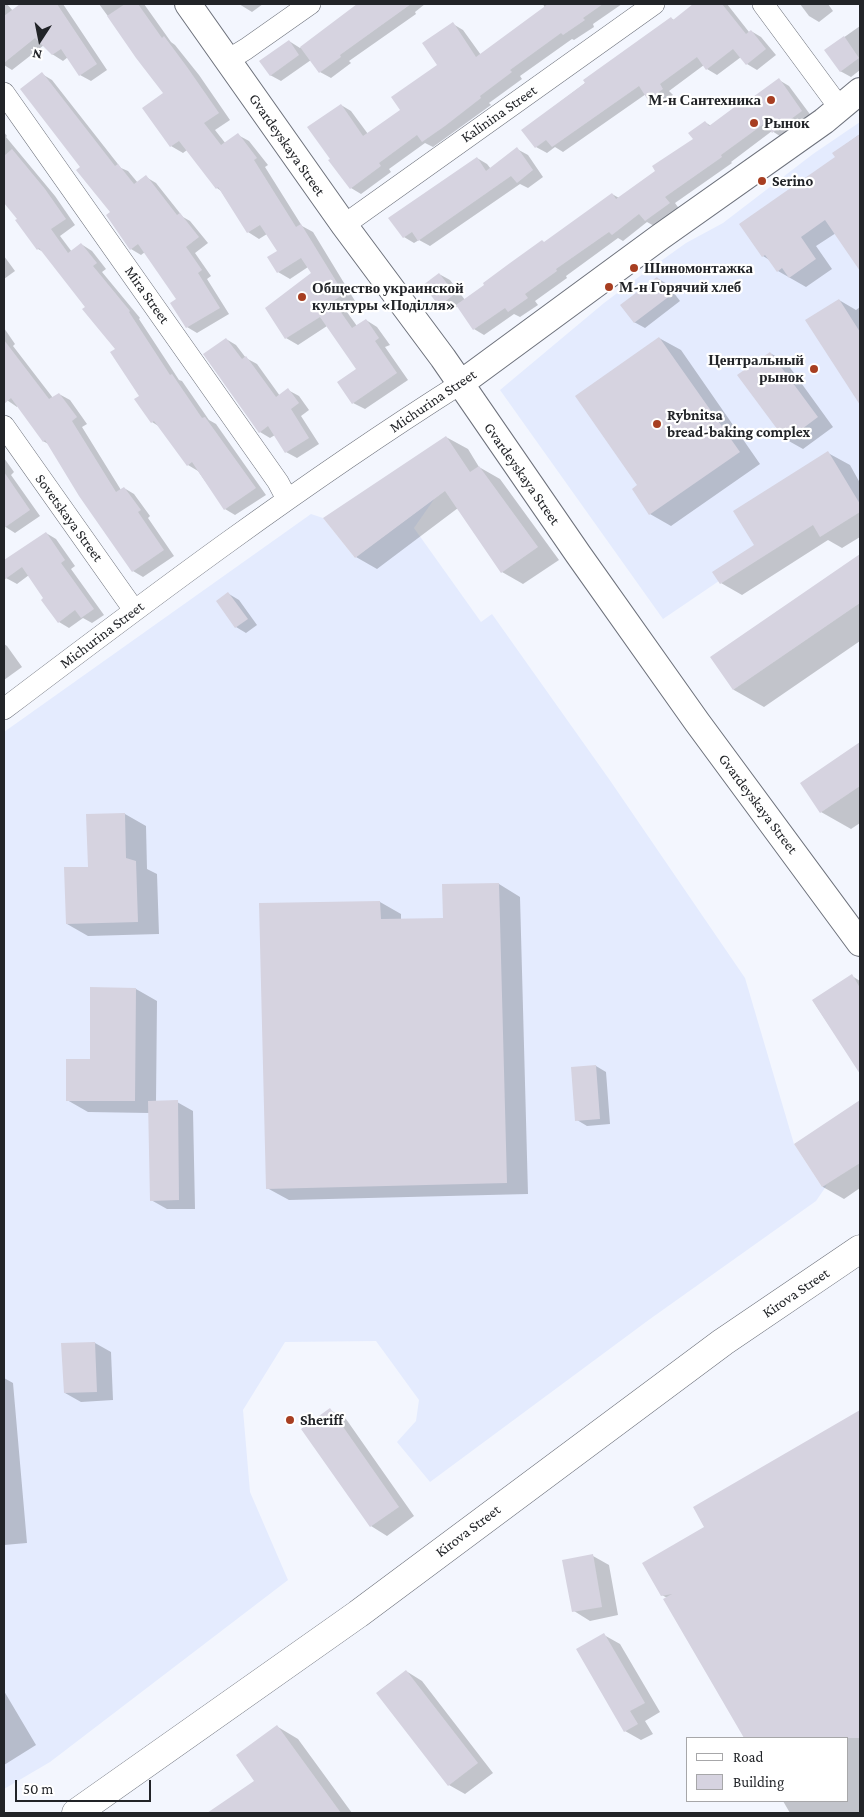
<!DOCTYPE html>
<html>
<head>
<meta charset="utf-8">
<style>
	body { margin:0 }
	#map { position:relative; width:864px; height:1817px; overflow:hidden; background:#f3f6fe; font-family:"Crimson Pro",serif }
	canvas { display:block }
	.frame { position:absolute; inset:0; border:5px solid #222428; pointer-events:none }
	.legend { position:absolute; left:686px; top:1737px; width:162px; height:65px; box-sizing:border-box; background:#fff; border:1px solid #a7a7a9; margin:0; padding:6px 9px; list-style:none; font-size:15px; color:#222428 }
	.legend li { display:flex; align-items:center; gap:10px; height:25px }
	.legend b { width:25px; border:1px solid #a7a7a9 }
	.north { position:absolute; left:15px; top:15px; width:50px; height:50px; -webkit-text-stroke:4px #fff; paint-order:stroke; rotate:191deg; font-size:14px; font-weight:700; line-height:20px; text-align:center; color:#222428 }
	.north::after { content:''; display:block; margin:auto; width:18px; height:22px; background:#222428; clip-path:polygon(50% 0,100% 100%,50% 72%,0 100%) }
	.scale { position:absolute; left:15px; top:1780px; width:136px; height:22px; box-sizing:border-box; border:2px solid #222428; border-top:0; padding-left:6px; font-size:15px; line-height:18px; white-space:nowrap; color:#222428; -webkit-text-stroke:4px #fff; paint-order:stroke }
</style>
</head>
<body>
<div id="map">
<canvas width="864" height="1817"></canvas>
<div class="frame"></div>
<ul class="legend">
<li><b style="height:6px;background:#fff"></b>Road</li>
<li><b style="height:14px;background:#d6d3e0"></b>Building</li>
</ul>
<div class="north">N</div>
<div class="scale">50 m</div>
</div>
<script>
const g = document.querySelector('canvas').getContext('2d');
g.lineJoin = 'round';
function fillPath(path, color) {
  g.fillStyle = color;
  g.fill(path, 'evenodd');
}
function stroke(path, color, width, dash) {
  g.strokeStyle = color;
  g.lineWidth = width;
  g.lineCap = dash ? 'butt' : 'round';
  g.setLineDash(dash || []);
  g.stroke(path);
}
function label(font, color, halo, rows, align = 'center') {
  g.font = font + ' "Crimson Pro",serif';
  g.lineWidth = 4.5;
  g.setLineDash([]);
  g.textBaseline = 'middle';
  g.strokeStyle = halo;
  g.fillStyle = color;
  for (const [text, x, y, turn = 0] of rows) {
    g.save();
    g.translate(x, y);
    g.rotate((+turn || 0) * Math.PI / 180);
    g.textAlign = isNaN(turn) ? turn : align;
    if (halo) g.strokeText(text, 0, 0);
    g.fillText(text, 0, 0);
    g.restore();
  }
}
fillPath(new Path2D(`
	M860 122V513L847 494 663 619 500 390 604 303 644 273 686 243 723 223 813 154Z
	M435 498 414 528 481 622 492 614 609 779 745 978 794 1144 822 1187 827 1185 816 1201 650 1319 430 1482 397 1442 416 1421 419 1400 376 1341 285 1342 243 1410 250 1492 288 1580 50 1762 4 1789V732L311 514 323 518 355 558Z`), '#e4ebfe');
fillPath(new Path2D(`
	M4 4H7L13 11 22 4H63L107 70 91 81 80 75 68 57 63 61 52 54 44 45 12 70 4 65Z
	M99 4H144L171 42 175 45 199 75 230 120 215 130 226 144 238 135 249 141 268 165 265 167 302 226 313 232 355 301 344 308 357 326 366 320 377 327 390 345 385 347 408 380 365 409 353 403 358 369 327 326 298 345 286 338 313 274 308 267 290 279 278 272V251L267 234 259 239 248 232 221 191 217 188 187 150 183 153 171 146 144 108 164 93Z
	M239 4H263L252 12Z
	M360 4H425L415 12 416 14 349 61 351 63 331 78 320 72 311 60 281 81 270 75 289 41 300 48Z
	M543 4H622L593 24 594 27 574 40 572 39 520 76 522 79 489 103 491 105 433 147 425 143 389 169 391 172 361 194 351 188 341 105 351 111 368 134 401 111 439 66 453 24 463 30 481 55 545 8Z
	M695 4H727L749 32 751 31 761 37 776 55 757 70 747 64 741 57 717 75 707 69 704 65 669 91 673 95 659 105 649 99 646 94 563 152 555 147 547 153 536 147 523 130 671 18 674 20Z
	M800 4H828L833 11 819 22 809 16Z
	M860 26V70L851 77 840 71 826 50Z
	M42 74 52 80 121 168 128 171 138 183 146 177 156 183 183 217 190 221 208 243 195 253 211 276 207 279 229 314 197 333 187 327 172 303 178 299 145 252 141 255 131 249 112 213 82 167Z
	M779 80 789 86 812 117 783 138 772 131 731 162 732 163 675 203 680 210 656 227 647 222 623 241 618 238 566 276 567 278 535 301 538 305 520 317 514 314 484 335 474 329 458 306 451 311 440 305 425 285 439 274 450 280 465 300 612 194 619 198 657 172 694 139 705 122 711 126 743 106Z
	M4 132 7 136 6 137 55 196 75 225 60 236 72 252 81 244 92 251 106 269 102 272 140 318 139 319 179 380 182 381 209 420 216 424 266 495 235 515 225 509 198 471 188 465 160 427 152 422 117 349 45 253 38 249 19 219 4 201Z
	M860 134V269L836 233 816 246 832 269 806 287 778 271 771 261 763 256 741 224 837 157 834 153Z
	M517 149 528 155 543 177 528 188 520 184 430 246 419 240 414 243 404 237 477 158 487 164 491 169Z
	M4 256 15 271 4 279Z
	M657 278 667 284 680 301 645 328 634 322Z
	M839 300 856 310 860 307V403L807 321Z
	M4 328 15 344 13 346 53 398 59 394 70 400 87 424 82 427 121 490 124 488 134 494 150 516 148 518 174 556 143 577 133 571 50 445 43 441 18 406 17 407 4 398Z
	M659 338 681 350 760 464 671 526 650 514 639 486Z
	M226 339 236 345 246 358 257 364 280 396 288 390 299 396 309 410 301 416 319 444 297 458 286 452 275 435 270 438 260 432Z
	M770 353 786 362 833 427 803 449 787 440Z
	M446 437 468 449 479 467 500 479 559 560 523 584 502 572 458 508 377 569 356 557Z
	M828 453 850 465 860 483V537L842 548 828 540 742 595 721 583 756 545Z
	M4 458 14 472 11 475 40 516 15 533 4 526Z
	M46 533 56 539 75 566 71 569 104 615 92 623 83 618 69 628 59 622 29 575 17 584 6 578 4 574V562Z
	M860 556V641L764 707 734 690 712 657Z
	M229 594 239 600 257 625 246 633 236 627Z
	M4 644 7 646 22 667 4 680Z
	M860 744V823L851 829 821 812 802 783Z
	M125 814 146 826 147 869 157 874 159 934 88 936 67 924 89 868Z
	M499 884 520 897 528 1194 289 1200 267 1188 380 902 401 914V920L444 919 443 886Z
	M852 976 860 981V1072L813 1001Z
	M136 989 157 1001 156 1102H177L193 1111 195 1209H167L151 1200 149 1113 88 1112 67 1100Z
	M596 1066 606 1072 610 1124 587 1126 577 1120Z
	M860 1102V1188L844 1199 823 1187 795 1144Z
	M95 1343 111 1352 113 1400 81 1402 65 1393Z
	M4 1378 13 1383 27 1543 4 1545Z
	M330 1410 346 1419 414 1516 387 1536 371 1526Z
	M860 1411V1813H790L783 1801H848V1738H746L665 1599 667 1598 662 1595 706 1527 694 1508Z
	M593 1556 609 1565 618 1615 590 1621 574 1611Z
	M604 1635 620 1644 660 1712 645 1721 653 1734 641 1740 625 1731Z
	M406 1671 422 1681 493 1773 465 1794 449 1785 378 1693Z
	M4 1691 36 1745 4 1765Z
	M278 1727 298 1739 352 1813H210L256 1781Z`), '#0003');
fillPath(new Path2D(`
	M20 4H57L97 64 79 76 61 49 52 55 35 38 4 63V16Z
	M125 4H138L162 38 164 36 187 67 219 113 204 123 221 145 238 133 257 158 254 160 296 227 301 224 344 294 333 301 352 328 366 319 379 338 375 341 397 373 352 404 337 382 356 369 320 317 285 339 265 308 311 273 301 258 277 273 267 257 277 251 260 225 247 233 218 187 216 189 179 141 170 147 142 108 163 93 136 58 107 16Z
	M357 4H411L340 55 341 57 319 73 300 47Z
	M548 4H603L583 18 585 20 563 35 561 33 510 70 512 72 480 96 481 98 445 126 422 142 417 135 379 163 381 166 350 189 328 160 330 159 307 127 341 104 363 136 400 110 391 97 437 65 422 43 453 22 476 57Z
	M693 4H722L746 34 751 30 766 49 746 65 733 49 706 70 697 57 660 84 663 89 648 100 639 86 552 147 546 140 535 148 521 130 585 83 583 80 671 17 673 20Z
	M844 36 859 58 840 72 824 50Z
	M289 40 299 55 270 76 259 61Z
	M42 72 115 166 118 164 134 184 146 175 177 215 180 213 199 237 186 247 202 270 198 273 220 308 186 328 170 303 176 299 138 244 130 250 106 215 110 212 76 170 80 167 20 89Z
	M779 78 802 111 772 133 765 123 721 155 722 157 665 197 670 203 645 221 639 214 612 235 609 232 556 269 557 271 525 294 528 298 508 312 505 308 473 330 456 305 484 285 483 283 510 263 542 240 544 242 612 193 616 199 655 171 652 166 693 139 688 133 705 121 709 126 740 103 742 105Z
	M860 134V271L825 220 801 237 816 259 789 278 782 268 777 272 765 255 762 257 739 224 835 157 832 153Z
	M517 147 533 170 517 183 511 176 418 241 412 232 403 238 388 218 477 157 486 171Z
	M12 149 45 189 66 219 51 229 68 253 81 243 97 263 93 266 130 311 129 312 170 375 172 374 202 418 205 417 256 488 224 510 192 462 187 466 154 421 151 423 134 399 139 396 110 352 115 349 82 309 85 307 39 248 37 250 15 220 17 219 4 203V156Z
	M439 273 455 294 439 306 423 285Z
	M657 277 671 295 634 323 620 305Z
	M839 299 860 332V405L805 320Z
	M659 337 740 452 649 515 632 489 637 485 575 396Z
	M226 338 242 359 246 356 276 397 288 388 299 403 291 409 309 438 285 453 268 426 259 433 203 354Z
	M4 340 49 399 59 393 77 417 72 421 116 492 124 487 141 510 138 512 164 550 132 572 79 496 45 440 43 442 11 398 4 404Z
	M770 352 818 417 786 441 737 375Z
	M446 436 470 472 479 466 538 547 501 573 445 491 355 558 323 518Z
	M828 451 860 504V512L820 537 813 525 720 584 712 572 754 545 733 511Z
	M4 472 30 510 4 528Z
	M46 532 65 560 61 563 94 609 81 618 75 610 58 623 41 600 43 598 22 567 4 580V560Z
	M860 554V603L733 690 710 657Z
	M228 592 248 619 235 628 216 601Z
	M860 742V786L820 813 800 783Z
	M125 813 126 858 136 861 138 922 66 924 64 867H88L86 814Z
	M499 883 507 1183 266 1189 259 903 380 901 381 919 443 918 442 884Z
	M852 974 860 988V1074L812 1000Z
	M90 987 136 988 135 1101H66V1059H90Z
	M596 1065 600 1119 575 1121 571 1067Z
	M178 1100 179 1200 150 1201 148 1101Z
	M860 1100V1163L822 1187 794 1144Z
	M95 1342 97 1392 64 1393 61 1343Z
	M330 1408 399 1507 370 1527 301 1429Z
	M860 1410V1738H744L663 1599 672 1594 661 1596 642 1563 704 1527 693 1507Z
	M593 1554 602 1607 572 1612 562 1560Z
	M604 1633 645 1703 630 1711 638 1724 624 1732 576 1649Z
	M406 1670 478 1763 448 1786 376 1693Z
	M277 1725 341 1813H207L254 1781 236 1755Z`), '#d6d3e0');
const minor = new Path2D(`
	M763 4 839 107
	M228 60 246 49 310 4
	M4 93 278 482 287 499
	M344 225 654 4
	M4 426 134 610
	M4 709C153 596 302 484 460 384`);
const tertiary = new Path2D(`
	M188 4 344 225 443 358 578 554 697 722 860 943
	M460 384 660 237 824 121 860 91`);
const secondary = new Path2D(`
	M76 1813 358 1614 723 1342 860 1249`);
stroke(minor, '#6d717b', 22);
stroke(tertiary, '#6d717b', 28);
stroke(secondary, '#6d717b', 29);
stroke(minor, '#fff', 21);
stroke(tertiary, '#fff', 26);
stroke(secondary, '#fff', 28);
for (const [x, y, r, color] of [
	[771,100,5,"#a73e21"],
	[754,123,5,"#a73e21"],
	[762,181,5,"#a73e21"],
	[634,268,5,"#a73e21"],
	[609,287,5,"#a73e21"],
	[302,297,5,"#a73e21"],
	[814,369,5,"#a73e21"],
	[657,424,5,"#a73e21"],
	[290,1420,5,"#a73e21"]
]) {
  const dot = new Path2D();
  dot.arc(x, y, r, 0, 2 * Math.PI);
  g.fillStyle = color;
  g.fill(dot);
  stroke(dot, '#fff', 2);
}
label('bold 15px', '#222428', '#fff', [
	["М-н Сантехника",761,100,"right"],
	["Рынок",764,123],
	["Serino",772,181],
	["Шиномонтажка",644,268],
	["М-н Горячий хлеб",619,287],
	["Общество украинской",312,288],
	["культуры «Поділля»",312,305],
	["Центральный",804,360,"right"],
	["рынок",804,377,"right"],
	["Rybnitsa",667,415],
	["bread-baking complex",667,432],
	["Sheriff",300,1420]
], 'left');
label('15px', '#222428', '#fff', [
	["Kalinina Street",499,114,-35],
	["Gvardeyskaya Street",287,145,55],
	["Mira Street",147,295,55],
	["Michurina Street",433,401,-34],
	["Gvardeyskaya Street",522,474,55],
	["Sovetskaya Street",69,518,54],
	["Michurina Street",102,635,-37],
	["Gvardeyskaya Street",758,804,53],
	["Kirova Street",796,1293,-34],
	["Kirova Street",468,1531,-37]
]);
</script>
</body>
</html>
